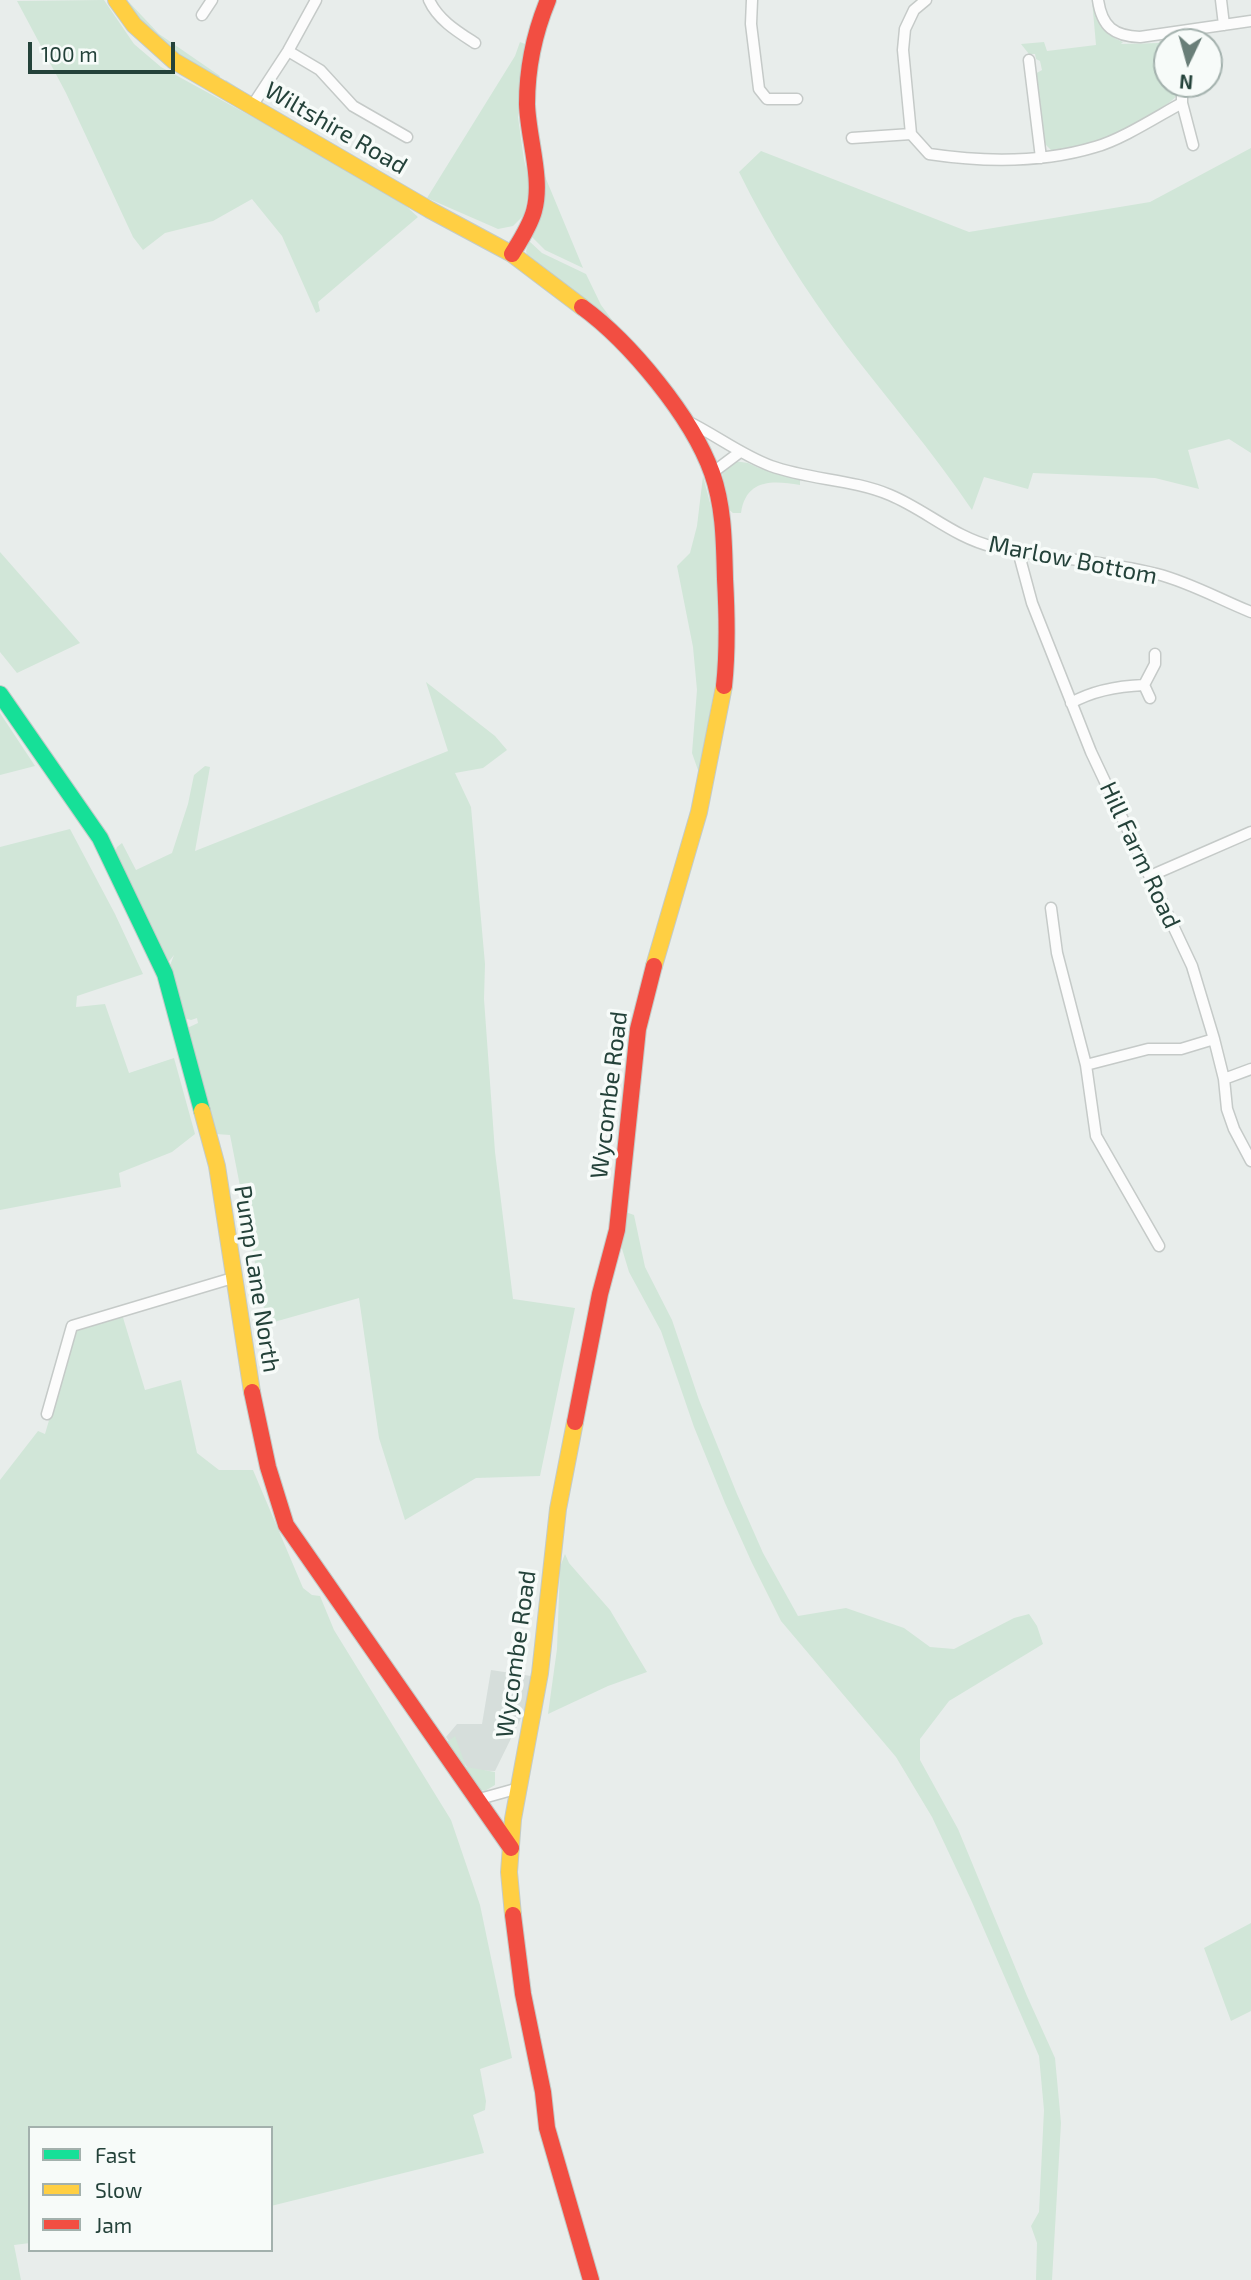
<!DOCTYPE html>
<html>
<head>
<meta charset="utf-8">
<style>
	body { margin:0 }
	#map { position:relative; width:1251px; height:2280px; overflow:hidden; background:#e8edeb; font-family:"Exo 2",sans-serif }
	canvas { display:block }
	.legend { position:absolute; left:28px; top:2126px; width:245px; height:126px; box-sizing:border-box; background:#f7fbf9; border:2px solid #a3b1ad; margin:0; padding:9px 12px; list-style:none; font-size:21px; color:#24423a }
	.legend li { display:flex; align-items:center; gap:14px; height:35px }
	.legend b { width:35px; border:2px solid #a3b1ad }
	.north { position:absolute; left:1153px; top:28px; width:70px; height:70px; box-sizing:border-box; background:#f7fbf9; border:2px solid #a3b1ad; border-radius:50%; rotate:185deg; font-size:19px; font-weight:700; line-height:28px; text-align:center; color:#24423a }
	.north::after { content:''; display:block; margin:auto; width:24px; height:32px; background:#697e78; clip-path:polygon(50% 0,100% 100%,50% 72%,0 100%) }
	.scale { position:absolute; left:28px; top:42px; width:147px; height:32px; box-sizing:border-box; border:4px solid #24423a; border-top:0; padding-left:9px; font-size:21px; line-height:24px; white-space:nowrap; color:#24423a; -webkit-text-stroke:5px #f7fbf9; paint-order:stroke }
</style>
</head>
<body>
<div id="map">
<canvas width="1251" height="2280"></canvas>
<ul class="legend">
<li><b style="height:9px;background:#16e098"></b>Fast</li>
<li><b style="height:9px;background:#ffcf43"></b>Slow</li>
<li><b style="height:9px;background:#f24e42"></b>Jam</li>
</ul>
<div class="north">N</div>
<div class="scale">100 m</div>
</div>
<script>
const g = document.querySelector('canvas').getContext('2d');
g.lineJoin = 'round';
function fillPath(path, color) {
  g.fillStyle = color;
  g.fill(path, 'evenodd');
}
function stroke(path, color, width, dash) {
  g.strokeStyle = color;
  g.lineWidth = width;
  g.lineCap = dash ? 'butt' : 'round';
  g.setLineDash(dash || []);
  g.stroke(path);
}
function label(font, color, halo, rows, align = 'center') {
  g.font = font + ' "Exo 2",sans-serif';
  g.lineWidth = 7;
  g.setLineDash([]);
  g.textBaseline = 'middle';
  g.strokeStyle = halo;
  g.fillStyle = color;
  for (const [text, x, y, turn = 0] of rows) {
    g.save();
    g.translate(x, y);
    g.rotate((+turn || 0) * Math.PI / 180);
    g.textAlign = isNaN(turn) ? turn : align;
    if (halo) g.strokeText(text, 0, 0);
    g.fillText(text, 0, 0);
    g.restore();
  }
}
fillPath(new Path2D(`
	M491 1670 531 1676 527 1706 495 1771 469 1770 446 1737 457 1724H482Z`), '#d6dedb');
fillPath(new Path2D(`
	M104 0 134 44 161 67 311 149 406 206 418 217 318 302 320 311 316 313 282 236 252 199 213 221 165 233 143 250 133 237 66 93 17 1Z
	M120 0H127L159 34 220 76 219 78 224 82 226 80 246 93 240 94 169 50Z
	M1092 0H1096C1101 21 1101 33 1123 42L1121 44 1159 43 1160 41 1167 43V84H1180L1177 96C1150 120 1089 152 1052 151L1042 141 1035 74 1042 70 1040 61 1036 59 1035 54H1029L1021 44 1044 42 1047 51 1096 45Z
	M520 42 525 44 520 72 518 117 524 160 530 183 524 215 513 226 498 229 427 198 515 56Z
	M1251 148V453L1229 439 1188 450 1199 489 1155 478 1033 473 1028 489 984 477 972 510C933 452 888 400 846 345 805 290 769 233 739 172L761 151 969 232 1150 202Z
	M539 162 583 268 545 250 531 236Z
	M529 241 542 253 586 274 601 305 624 336 528 258 526 251Z
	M734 461 748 463 759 468 800 480V485C772 480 746 479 741 513H733L727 508 722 472Z
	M703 476 718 534 717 614 719 662 699 773 692 753 697 690 693 647 677 566 690 553 697 526Z
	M0 552 80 643 17 673 0 652Z
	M426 682 495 736 507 750 483 768 455 773 471 807 485 964 484 999 495 1152 513 1299 575 1308 540 1476 476 1478 405 1520 379 1438 359 1298 267 1324 230 1135 216 1134 183 1030 198 1023 197 1018 191 1020 184 1018 169 968 174 955 167 964 115 852 117 847 122 843 136 870 172 853 188 804 194 775 205 766 210 767 195 851 448 751Z
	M0 713 35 766 0 775Z
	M70 829 115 914 143 974 77 996 76 1007 105 1004 129 1073 174 1058 195 1134 172 1152 119 1173 121 1187 0 1210V847Z
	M623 1211 634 1215 645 1267 672 1320 699 1400 737 1494 763 1553 798 1616 846 1608 904 1628 930 1647 954 1649 1014 1618 1029 1614 1037 1626 1043 1644 949 1701 920 1739V1760L958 1829 1027 1996 1055 2058 1061 2123 1052 2280H1036L1037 2243 1031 2226 1039 2212 1044 2110 1039 2056 972 1902 932 1817 896 1757 781 1621 752 1563 725 1503 694 1427 661 1331 629 1272 620 1242Z
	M121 1311 145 1390 181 1380 197 1453 219 1470H253L303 1588 312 1595 320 1596 334 1630 451 1820 480 1905 512 2058 480 2069 486 2101 485 2110 473 2115 484 2153 271 2206V2128H30V2243L14 2245 21 2280H0V1480L38 1431 45 1434 76 1328Z
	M565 1554 569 1563 610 1610 647 1672 608 1686 548 1714 557 1649 560 1567Z
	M455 1736 466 1767 495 1772V1785L485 1791C465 1787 456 1758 447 1742Z
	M1251 1923V2011L1231 2021 1204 1948Z`), '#d1e6d8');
const street = new Path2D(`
	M429 0C438 20 458 32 475 43
	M752 0 751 24 759 89 767 99H797
	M926 0 914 10 905 29 903 50 911 134 929 154C983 162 1042 163 1095 147 1121 140 1158 116 1182 103V84
	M1098 0C1102 27 1114 36 1140 37L1251 21
	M1221 0 1224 25
	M202 15 212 0
	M288 51 320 70 353 106 407 137
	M1029 60 1041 158
	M1182 103 1193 145
	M252 106 288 51 316 0
	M852 138 911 134
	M687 421C716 435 741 455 771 466 810 480 852 479 890 495 926 510 955 538 994 547 1048 559 1104 560 1157 574 1189 582 1221 600 1251 612
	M712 473 740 452
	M1018 551 1032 603 1091 752 1192 966 1214 1039 1224 1079 1227 1109 1234 1129 1251 1161
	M1150 698 1144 685 1155 664V654
	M1071 703C1094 690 1118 686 1144 685
	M1150 876 1251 832
	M1051 908 1057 953 1086 1065 1096 1136 1159 1246
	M1086 1065 1148 1049H1181L1214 1039
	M1224 1079 1251 1069
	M47 1414 72 1326 236 1277
	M476 1800 519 1788`);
const fast = new Path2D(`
	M0 694 100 838 165 974 202 1111`);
const slow = new Path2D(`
	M116 0 134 25 174 61 430 210 512 254 582 307
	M654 966 699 812 724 686
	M202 1111 217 1166 252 1392
	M513 1915 509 1872 513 1819 540 1673 558 1509 575 1422`);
const jam = new Path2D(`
	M512 254C520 241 530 226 534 211 543 179 528 138 527 104 527 68 534 34 548 0
	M582 307C630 342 692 417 712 473 724 507 724 543 725 579 727 615 728 650 724 686
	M252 1392 268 1467 286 1525 511 1848
	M575 1422 600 1294 617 1230 638 1029 654 966
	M513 1915 523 1994 543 2092 547 2128 591 2280`);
stroke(street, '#c5cac8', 13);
stroke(fast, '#c3cbc8', 18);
stroke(slow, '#c3cbc8', 18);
stroke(jam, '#c3cbc8', 18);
stroke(street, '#fcfcfc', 10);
stroke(fast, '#16e098', 16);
stroke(slow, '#ffcf43', 16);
stroke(jam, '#f24e42', 16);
label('24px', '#24423a', '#f7fbf9', [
	["Wiltshire Road",336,128,30],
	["Marlow Bottom",1073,560,11],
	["Hill Farm Road",1140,855,65],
	["Wycombe Road",609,1095,-83],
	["Pump Lane North",257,1279,81],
	["Wycombe Road",516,1654,-82]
]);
</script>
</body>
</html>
